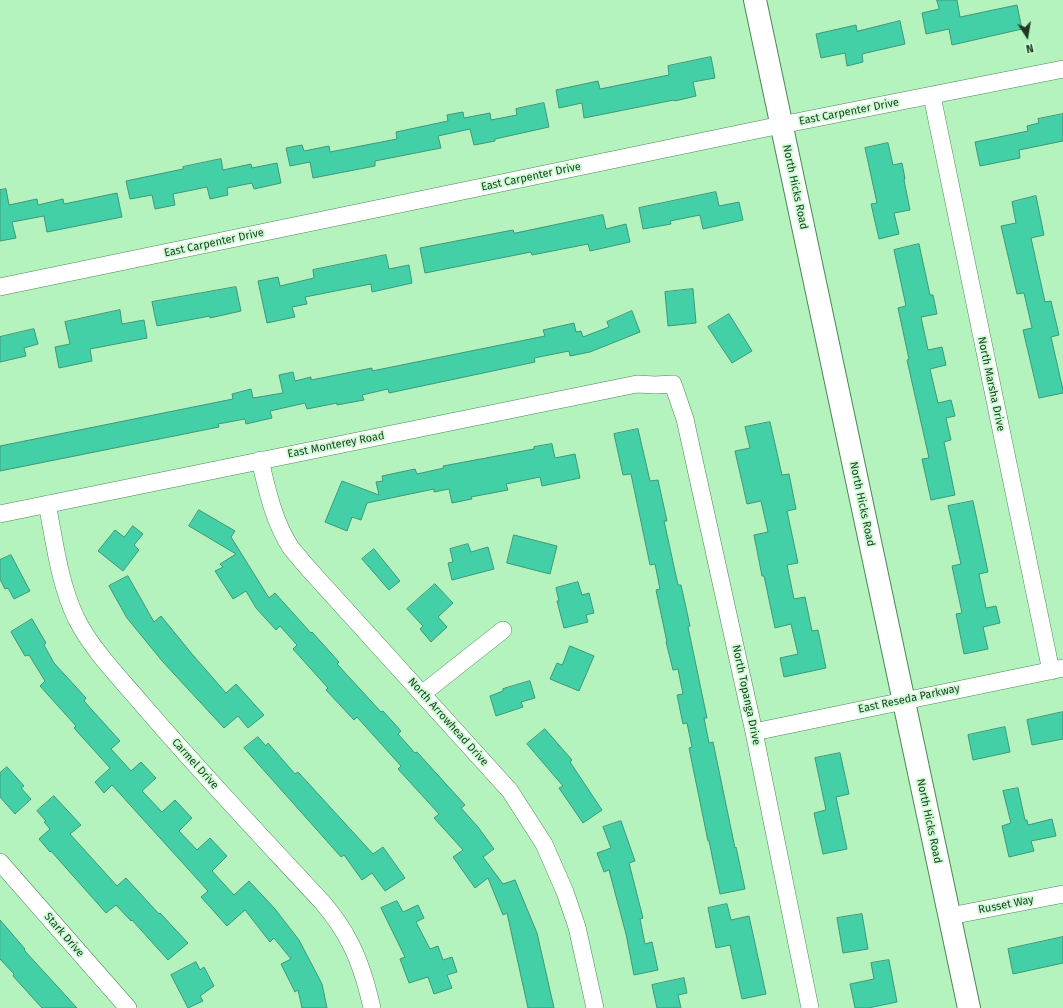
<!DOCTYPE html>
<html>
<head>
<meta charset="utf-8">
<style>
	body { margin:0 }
	#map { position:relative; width:1063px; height:1008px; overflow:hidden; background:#b4f3bd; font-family:"Fira Sans",sans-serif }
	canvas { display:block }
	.north { position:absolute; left:1007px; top:16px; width:40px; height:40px; -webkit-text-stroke:3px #cafdd1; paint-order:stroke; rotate:168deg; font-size:11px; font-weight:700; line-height:16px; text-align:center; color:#1f3824 }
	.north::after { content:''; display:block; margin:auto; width:14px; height:18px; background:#1f3824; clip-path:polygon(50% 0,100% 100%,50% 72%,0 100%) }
</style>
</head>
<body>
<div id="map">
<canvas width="1063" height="1008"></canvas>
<div class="north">N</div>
</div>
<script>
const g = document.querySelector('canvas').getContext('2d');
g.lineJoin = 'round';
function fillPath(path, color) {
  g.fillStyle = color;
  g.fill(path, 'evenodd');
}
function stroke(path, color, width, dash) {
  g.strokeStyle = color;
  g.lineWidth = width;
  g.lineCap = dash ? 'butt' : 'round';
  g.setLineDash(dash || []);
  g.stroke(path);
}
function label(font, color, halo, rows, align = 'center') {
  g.font = font + ' "Fira Sans",sans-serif';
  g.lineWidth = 3.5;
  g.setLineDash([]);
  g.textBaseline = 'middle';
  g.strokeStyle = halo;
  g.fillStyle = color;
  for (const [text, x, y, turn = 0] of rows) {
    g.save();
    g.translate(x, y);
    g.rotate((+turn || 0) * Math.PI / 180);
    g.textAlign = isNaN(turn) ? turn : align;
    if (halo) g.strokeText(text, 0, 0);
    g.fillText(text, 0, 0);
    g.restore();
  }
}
const building = new Path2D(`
	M937 0H957L960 17 1017 5 1022 29 952 45 949 29 926 34 922 13 939 9Z
	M900 21 905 44 862 54 863 62 847 66 845 53 821 58 816 34 856 25 857 31Z
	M711 57 715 78 693 82 696 96 675 101 674 100 584 118 582 103 559 108 556 90 598 81 600 89 669 75 668 66Z
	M544 103 549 127 495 139V141L474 145 470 129 438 136 441 148 375 161V166L313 178 310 162 290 166 286 148 302 145 304 151 329 146 330 152 397 139 396 132 448 121 447 115 463 112 464 118 490 113 491 120 517 115 516 109Z
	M1063 114V141L1019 150 1020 158 980 166 975 142 1028 131 1027 126 1039 123 1038 119Z
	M888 143 893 165 902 163 905 179 904 180 910 210 894 213 899 234 879 239 871 204 877 203 865 148Z
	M221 159 223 170 251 164 252 168 277 163 281 183 254 189 252 183 227 188 228 195 210 199 207 187 173 194 175 205 155 209 152 195 130 199 126 181 183 169V167Z
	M6 189 9 205 37 199 38 205 63 199 64 204 117 193 122 217 47 232 44 216 12 222 16 238 0 241V190Z
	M716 192 719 206 739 202 743 220 703 229 700 215 670 221 671 224 643 229 639 208Z
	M1036 196 1044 235 1031 238 1045 302 1051 301 1059 335 1051 337 1063 390V393L1039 398 1023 330 1032 328 1024 293 1017 294 1001 226 1016 223 1012 202Z
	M603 215 606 229 626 224 630 242 590 251 588 244 532 255 531 252 425 273 420 248 513 230 514 233Z
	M919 244 930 295H933L937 314 921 317 928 350 942 347 946 365 930 369 938 403 951 400 955 416 946 418 951 440 944 442 955 495 931 500 922 459 929 458 907 360 909 359 898 308 906 306 894 250Z
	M386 255 389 269 409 265 412 283 372 292 371 284 305 297 307 304 292 307 295 317 267 323 258 281 278 277 280 286 314 278 313 270Z
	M236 287 241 311 210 318V316L157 326 152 302Z
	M693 289 696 323 668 326 665 292Z
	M120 310 122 324 144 320 147 338 90 349 92 361 59 368 55 347 70 344 65 322Z
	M632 311 640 332 590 352 570 356 569 351 534 358 535 362 389 393 388 389 362 395 364 400 337 405V403L307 409 305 403 270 411 272 418 246 424 245 419 218 424 219 427 0 471V446L233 399 232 394 251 389 253 398 283 393 279 375 293 372 295 381 311 377V380L372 368V371L545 336 543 330 574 323 576 332 581 331 583 337 609 327 607 322Z
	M729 314 752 351 732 363 708 327Z
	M34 329 38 344 24 348 26 356 0 362V337Z
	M770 422 782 475 789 474 796 509 787 511 798 563 787 565 794 599 805 597 812 631 818 630 826 668 784 677 780 658 798 654 791 624 775 628 764 576H762L754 535 768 532 761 501 747 504 735 451 750 448 745 427Z
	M638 429 650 481 658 480 667 521H664L678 585H681L690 626 688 627 707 718H704L709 743 713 742 735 848 736 847 745 889 720 894 709 841H708L689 748 692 747 687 723 683 724 677 695 683 694 678 669 673 670 666 642H667L656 590 660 589 655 564 650 565 631 474 623 475 614 434Z
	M552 444 555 458 575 454 580 478 542 486 540 477 506 484 508 490 471 497 472 499 452 503 449 489 434 492V489L367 503 361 520 352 517 347 531 325 522 342 481 379 495 376 482 383 481 382 476 415 469 417 474 444 468 443 466 534 449V447Z
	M973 501 988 572 979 574 986 608 996 606 1000 623 983 627 988 649 964 654 956 614 962 613 952 566 961 564 948 506Z
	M199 510 235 531 231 537 269 598 275 593 311 633 312 632 339 662 337 664 381 712 383 711 401 731 398 734 415 753 417 752 465 805 461 808 478 827 494 849 483 857 503 884 515 880 537 933 554 1008H528L507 913 503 915 488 878 475 888 453 857 463 850 434 818 439 814 398 769 401 766 357 717 354 720 326 690 328 688 293 649 297 645 280 626 276 630 256 608 246 591 233 599 215 571 223 567 220 564 236 554 189 526Z
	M133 526 143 534 134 545 139 550 123 571 98 551 115 530 124 537Z
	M514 535 557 546 550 574 507 563Z
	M468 544 471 552 488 547 494 569 452 580 448 563 453 562 450 549Z
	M374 549 400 581 389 590 362 559Z
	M11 555 30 591 14 599 8 588 5 589 0 579V560Z
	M128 576 154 622 161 616 192 654 226 693 236 684 264 715 248 728 238 716 224 728 163 662 127 618 109 586Z
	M578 582 582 595 589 593 594 613 586 615 588 622 564 628 557 601H559L556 588Z
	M435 584 453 603 438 617 447 627 431 642 420 629 423 626 407 609Z
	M32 619 46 643 44 645 54 663 86 698 84 701 120 741 111 749 131 771 141 762 156 778 142 791 162 812 175 800 192 818 179 831 197 850 210 838 227 856 212 871 234 895 249 881 275 909 299 940 322 984 327 1008H302L298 990 295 992 281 964 291 959 274 938 270 942 245 910 227 926 201 897 208 891 112 785 104 793 95 782 110 768 74 728 76 726 40 686 45 681 29 655 25 656 11 632Z
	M570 646 594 656 579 691 550 679 557 663 562 665Z
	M530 681 535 698 521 702 523 707 496 716 490 696 503 691V689Z
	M1063 712V739L1032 745 1027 720Z
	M1005 727 1010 752 973 760 968 735Z
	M545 729 572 760 570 762 602 810 583 823 559 788 563 786 527 744Z
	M258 737 266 746 268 743 295 774 298 772 373 854 383 847 405 878 385 891 372 873 362 880 344 855 341 857 244 748Z
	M840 753 849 794 836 797 847 849 823 854 814 813 826 810 815 758Z
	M7 767 24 786 21 788 31 799 15 814 0 797V773Z
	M1018 788 1025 820H1027L1028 825 1052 819 1056 836 1031 841 1034 851 1009 857 1002 826 1011 823 1003 791Z
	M54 796 81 825 70 834 117 886 126 878 159 914 160 913 188 943 168 960 132 920 131 921 116 905 106 913 51 851 50 852 39 839 50 829 44 822 46 821 37 811Z
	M621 821 635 861 629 863 643 918 640 919 645 944 652 942 658 970 634 975 626 934 609 870 604 872 597 853 611 848 603 827Z
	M397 901 403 912 418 905 424 918 416 922 430 949 438 946 443 960 452 957 457 972 447 975 452 988 434 994 428 977 409 983 400 959 405 957 381 908Z
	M727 904 731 920 749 916 766 994 742 999 730 945 716 948 708 908Z
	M862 914 868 949 843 953 837 918Z
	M0 920 25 949 24 950 77 1008H42L13 976 14 974 0 959Z
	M1063 937V963L1013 974 1008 949Z
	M889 960 897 1002 868 1008H855L850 984 874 979 871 963Z
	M196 962 200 970 204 967 214 986 200 996 203 1001 188 1008 171 975Z
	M684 978 687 993 678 995 681 1008H657L652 985Z`);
fillPath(building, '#44d0a6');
stroke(building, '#3e977a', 1);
const minor = new Path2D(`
	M932 96 1051 671
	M0 287 781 125 1063 69
	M260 460C267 490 274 522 291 548 296 554 302 561 307 567L510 791 544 844 565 892 577 927 595 1008
	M47 504C55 543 59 582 76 618 92 650 119 677 142 704 200 772 262 837 323 903 333 915 342 927 349 941 360 961 367 986 372 1008
	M0 514 637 384 655 385 673 384 685 419 754 732 810 1008
	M422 694 503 630
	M754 732 1063 668
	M0 862 128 1008
	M950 916 1063 894`);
const secondary = new Path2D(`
	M755 0 969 1008`);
stroke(minor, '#4b8756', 18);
stroke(secondary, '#4b8756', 24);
stroke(minor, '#fff', 17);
stroke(secondary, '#fff', 22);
label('11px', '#1f3824', '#cafdd1', [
	["East Carpenter Drive",849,112,-11],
	["East Carpenter Drive",531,177,-12],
	["North Hicks Road",795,187,78],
	["East Carpenter Drive",214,243,-12],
	["North Marsha Drive",991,384,78],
	["East Monterey Road",336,445,-11],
	["North Hicks Road",862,504,78],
	["North Topanga Drive",746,695,78],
	["East Reseda Parkway",909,699,-12],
	["North Arrowhead Drive",448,722,48],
	["Carmel Drive",195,764,48],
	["North Hicks Road",929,821,78],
	["Russet Way",1006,905,-11],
	["Stark Drive",64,935,49]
]);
</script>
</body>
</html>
